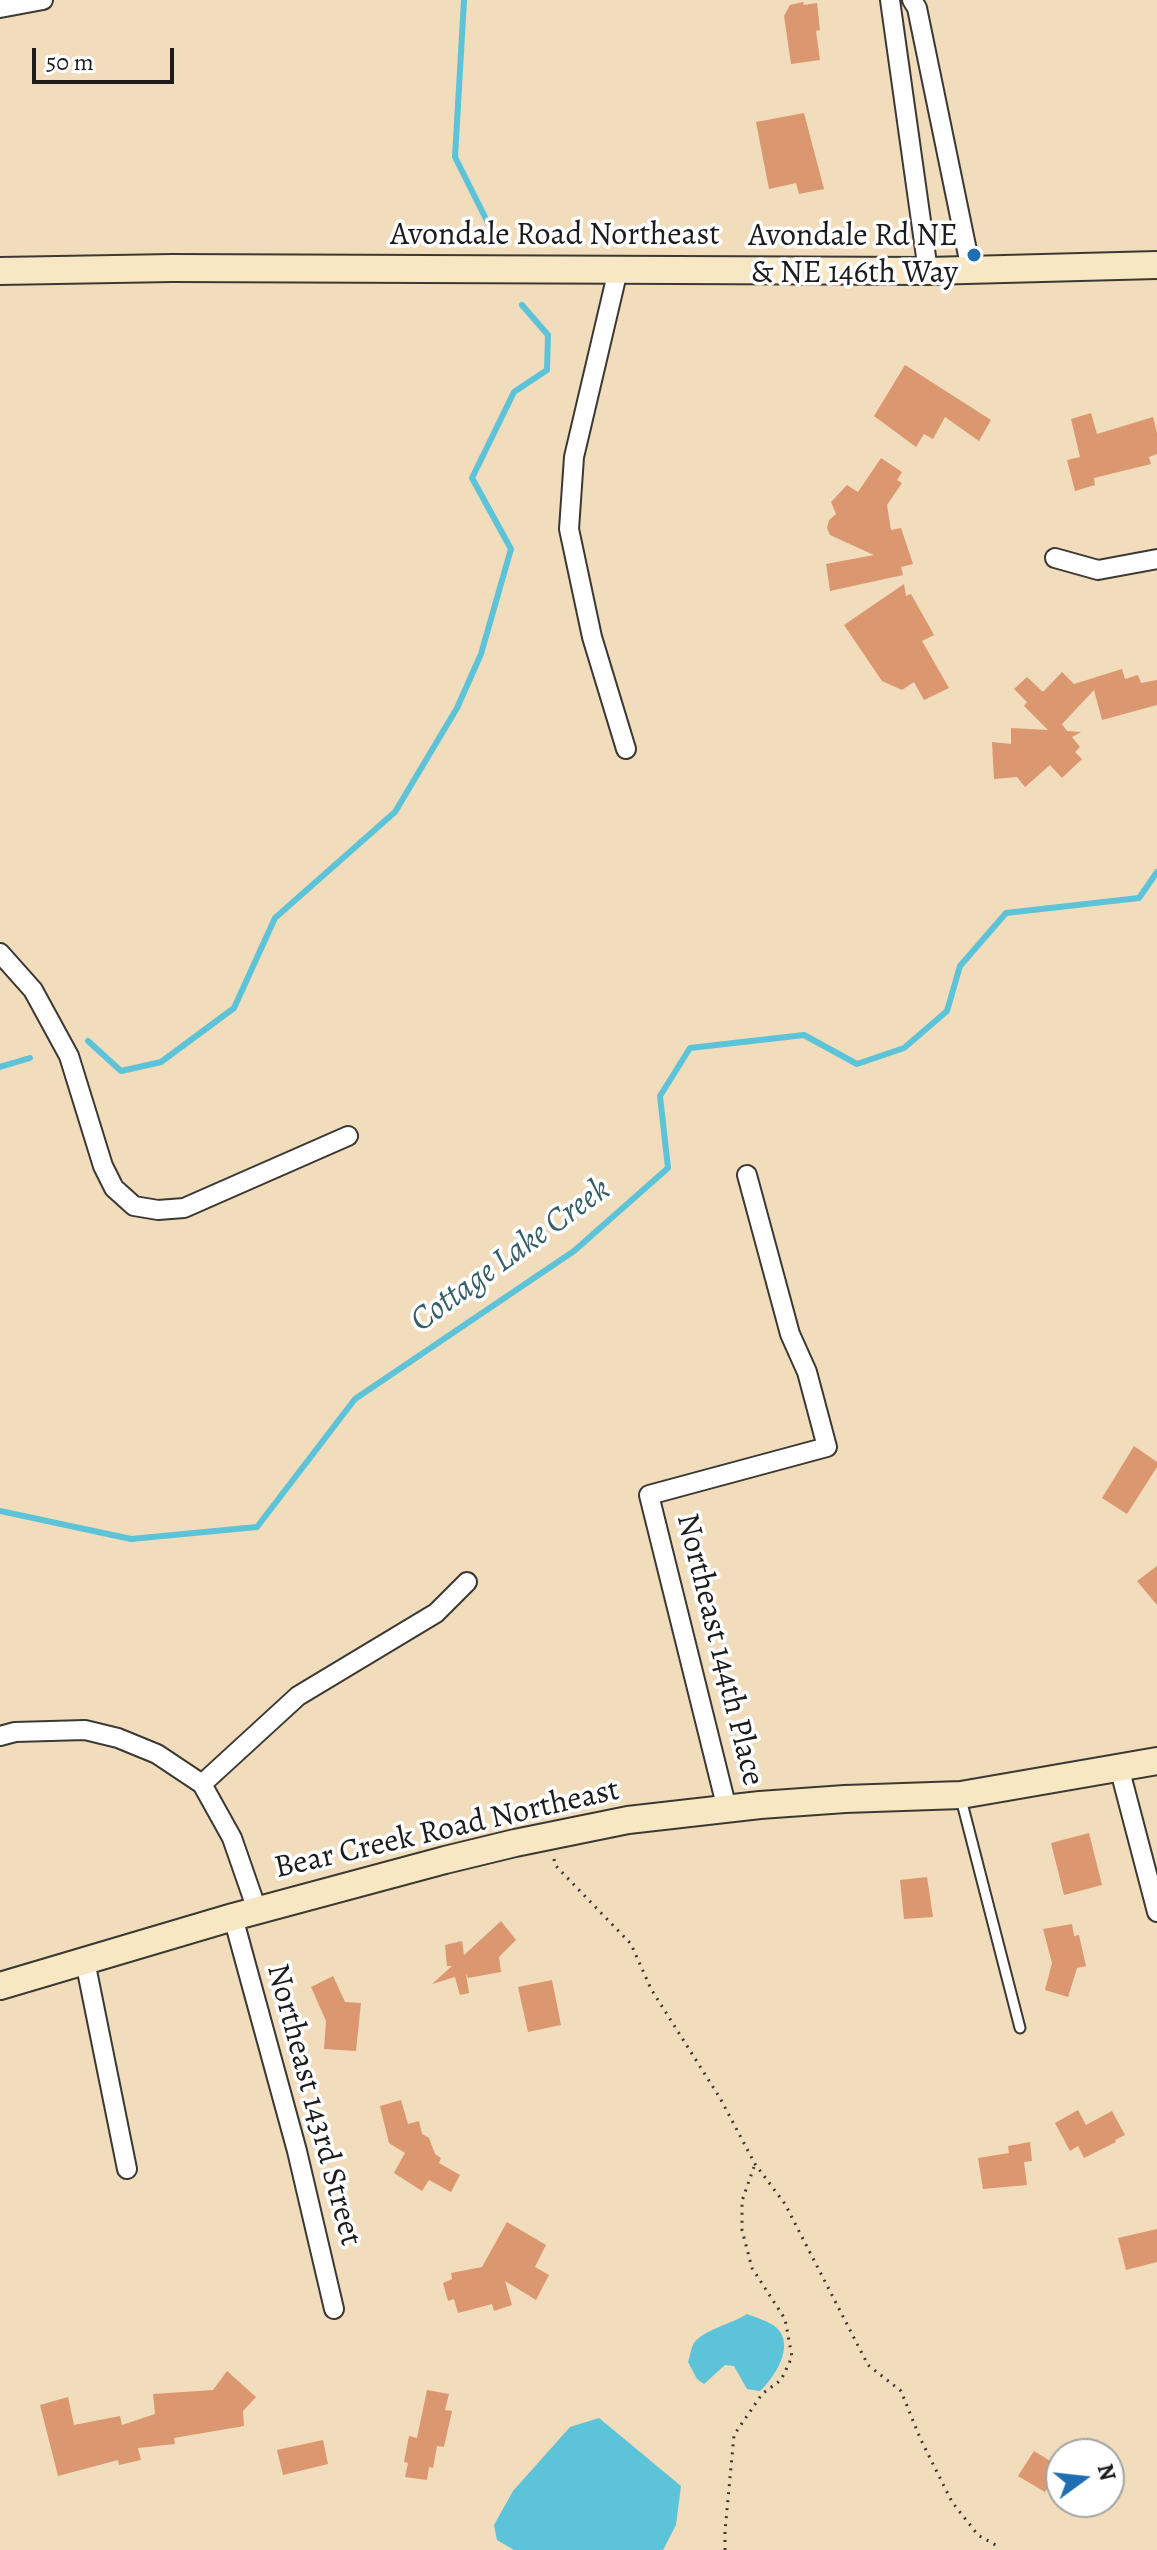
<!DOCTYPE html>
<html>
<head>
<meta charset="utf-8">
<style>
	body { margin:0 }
	#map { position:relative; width:1157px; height:2550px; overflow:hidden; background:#f1dcbb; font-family:Alegreya,serif }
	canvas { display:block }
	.north { position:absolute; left:1045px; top:2438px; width:80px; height:80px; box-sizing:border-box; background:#fff; border:2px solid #a4a4a4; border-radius:50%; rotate:75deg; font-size:22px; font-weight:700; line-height:32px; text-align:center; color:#1c1c1c }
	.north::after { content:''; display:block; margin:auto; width:28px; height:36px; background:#1f6fb2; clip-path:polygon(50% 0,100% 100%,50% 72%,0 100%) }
	.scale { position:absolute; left:32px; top:48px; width:142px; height:36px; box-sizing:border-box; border:4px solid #1c1c1c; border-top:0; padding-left:10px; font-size:24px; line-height:28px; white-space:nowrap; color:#1c1c1c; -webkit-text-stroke:6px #fff; paint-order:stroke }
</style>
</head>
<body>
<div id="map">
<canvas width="1157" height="2550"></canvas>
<div class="north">N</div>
<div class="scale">50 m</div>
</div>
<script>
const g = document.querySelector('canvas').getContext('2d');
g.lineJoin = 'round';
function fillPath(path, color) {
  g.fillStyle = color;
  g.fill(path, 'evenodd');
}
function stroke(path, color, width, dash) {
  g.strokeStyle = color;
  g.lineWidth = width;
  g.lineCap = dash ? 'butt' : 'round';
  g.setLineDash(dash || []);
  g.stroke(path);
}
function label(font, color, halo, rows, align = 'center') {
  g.font = font + ' Alegreya,serif';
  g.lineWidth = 7;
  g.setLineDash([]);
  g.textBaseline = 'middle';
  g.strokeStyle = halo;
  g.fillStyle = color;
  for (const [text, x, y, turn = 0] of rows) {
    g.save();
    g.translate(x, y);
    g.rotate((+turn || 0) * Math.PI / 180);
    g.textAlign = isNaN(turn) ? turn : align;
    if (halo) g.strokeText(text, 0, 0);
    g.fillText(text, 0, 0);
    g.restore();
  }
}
fillPath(new Path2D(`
	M747 2314C757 2318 769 2321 777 2328 795 2346 775 2377 760 2391L747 2389 734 2366 725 2365 704 2384 697 2379 688 2362C690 2357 691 2347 694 2343 703 2330 734 2323 747 2314Z
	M599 2418 681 2486 676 2525 663 2550H514L497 2540 494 2525 513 2491 570 2427Z`), '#5cc3d9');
stroke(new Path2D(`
	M464 0 455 157 488 223 501 244
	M88 1041 121 1071 161 1062 234 1008 275 918 395 812 457 708 481 654 511 549 472 478 514 392 547 370 548 335 522 305
	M0 1067 30 1058
	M0 1511 131 1539 257 1527 355 1399 574 1251 668 1168 660 1096 690 1048 804 1035 857 1064 904 1048 947 1011 960 966 1006 913 1139 898 1157 872`), '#5cc3d9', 6);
fillPath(new Path2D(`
	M803 2 804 5 817 3 820 30 816 31 820 60 791 64 784 16 790 5Z
	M804 113 824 189 799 194 796 183 769 189 756 122Z
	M905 365 991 420 979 441 945 417 933 439 924 434 916 447 874 416Z
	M1091 413 1097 434 1153 417 1157 433V454L1149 457 1151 464 1094 478 1095 485 1075 491 1067 460 1080 457 1071 419Z
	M881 458 902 472 897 480 902 483 887 505 891 530 901 528 913 564 901 567 903 575 830 591 826 564 874 555 830 535 827 528 829 520 836 514 831 502 847 485 858 492Z
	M904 584 906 596 911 594 934 635 922 641 949 688 924 700 914 682 902 690 882 681 844 625Z
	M1122 669 1125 679 1138 675 1141 683 1157 680V705L1102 720 1094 690 1062 724 1067 731 1081 732 1072 737 1080 747 1075 752 1082 759 1062 778 1050 765 1025 787 1017 777 994 779 992 742 1011 744V728L1048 730 1024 706 1027 702 1014 689 1027 677 1043 692 1062 672 1074 684Z
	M1134 1446 1157 1462V1467L1127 1514 1102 1498Z
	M1157 1566V1605L1137 1581Z
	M1089 1833 1102 1885 1064 1895 1051 1843Z
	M927 1877 933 1917 904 1919 900 1880Z
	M501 1921 516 1940 499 1957 501 1972 468 1978 466 1974 469 1993 460 1995 455 1977 432 1984 452 1966H447L445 1945 462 1941 464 1955Z
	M1072 1924 1074 1936 1079 1935 1086 1966 1077 1968 1068 1997 1045 1990 1052 1963 1043 1929Z
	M333 1976 345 2002 361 2003 356 2051 324 2049 326 2021 311 1987Z
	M552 1980 561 2025 528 2032 518 1987Z
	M401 2100 408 2124 419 2121 422 2134 429 2138 435 2154 441 2158 439 2163 460 2175 451 2192 429 2180 422 2191 394 2173 405 2153 389 2143 380 2106Z
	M1078 2110 1086 2125 1112 2111 1125 2135 1115 2140 1116 2142 1084 2158 1078 2146 1070 2151 1055 2123Z
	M1030 2142 1032 2161 1024 2162 1027 2185 983 2189 978 2158 1009 2153 1008 2146Z
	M507 2222 546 2245 535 2267 549 2275 536 2300 505 2281 512 2305 494 2311 492 2304 458 2313 454 2299 448 2301 443 2283 452 2279 451 2273 482 2267Z
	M1157 2229V2262L1126 2270 1118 2238Z
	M227 2371 256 2397 243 2411 244 2426 174 2438 175 2444 138 2448 141 2460 119 2465 118 2460 58 2476 40 2405 68 2397 74 2425 120 2416 122 2425 155 2414 153 2394 213 2390Z
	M427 2390 449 2394 445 2410 452 2411 444 2447 437 2446 433 2468 429 2467 427 2480 405 2477 408 2463 404 2462 409 2436 417 2438Z
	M323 2440 328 2464 283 2475 277 2450Z
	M1034 2451 1060 2467 1045 2492 1018 2476Z`), '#db9770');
const lane = new Path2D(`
	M961 1799 1020 2028`);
const street = new Path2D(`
	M890 0 928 271
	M912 0 917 8 971 270
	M0 8 43 0
	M618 270 574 457 569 529 592 637 626 749
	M1055 558 1098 570 1157 559
	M0 953 33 990 69 1056 103 1166 114 1188 134 1206 158 1210 184 1208 348 1136
	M0 1736 15 1732 85 1730 118 1738 157 1754 202 1784 232 1838 257 1910
	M1119 1767 1157 1912
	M202 1784 298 1696 436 1613 467 1582
	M727 1809 649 1495 827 1447 807 1372 790 1334 747 1175
	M233 1917 297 2151 334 2309
	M85 1961 127 2169`);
const secondary = new Path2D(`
	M0 271 172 268 928 271 1157 265
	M0 1986 233 1917 445 1860 515 1843 628 1820 760 1805 845 1799 961 1795 1157 1761`);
stroke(lane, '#3c3934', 13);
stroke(street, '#3c3934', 22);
stroke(secondary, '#3c3934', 30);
stroke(new Path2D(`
	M554 1859 555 1865 631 1944 651 1989 720 2098 755 2164 785 2204 868 2365 901 2391 920 2438 952 2502 978 2535 999 2547
	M725 2550V2531L734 2435 762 2394 781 2380 792 2357 785 2319 752 2268 742 2230V2201L755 2164`), '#3c3934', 3, [2, 6]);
stroke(lane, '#fff', 9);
stroke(street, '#fff', 18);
stroke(secondary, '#f7e8c3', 26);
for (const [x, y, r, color] of [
	[974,255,8,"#1f6fb2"]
]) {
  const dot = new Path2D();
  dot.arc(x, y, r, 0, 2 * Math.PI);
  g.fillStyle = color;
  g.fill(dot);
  stroke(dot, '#fff', 3);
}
label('32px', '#1c1c1c', '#fff', [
	["Avondale Road Northeast",555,236],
	["Northeast 144th Place",719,1650,76],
	["Bear Creek Road Northeast",447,1830,-13],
	["Northeast 143rd Street",313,2105,75]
]);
label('32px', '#1c1c1c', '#fff', [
	["Avondale Rd NE",958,237],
	["& NE 146th Way",958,274]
], 'right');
label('italic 34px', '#365f68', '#fff', [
	["Cottage Lake Creek",511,1256,-36]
]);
</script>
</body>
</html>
